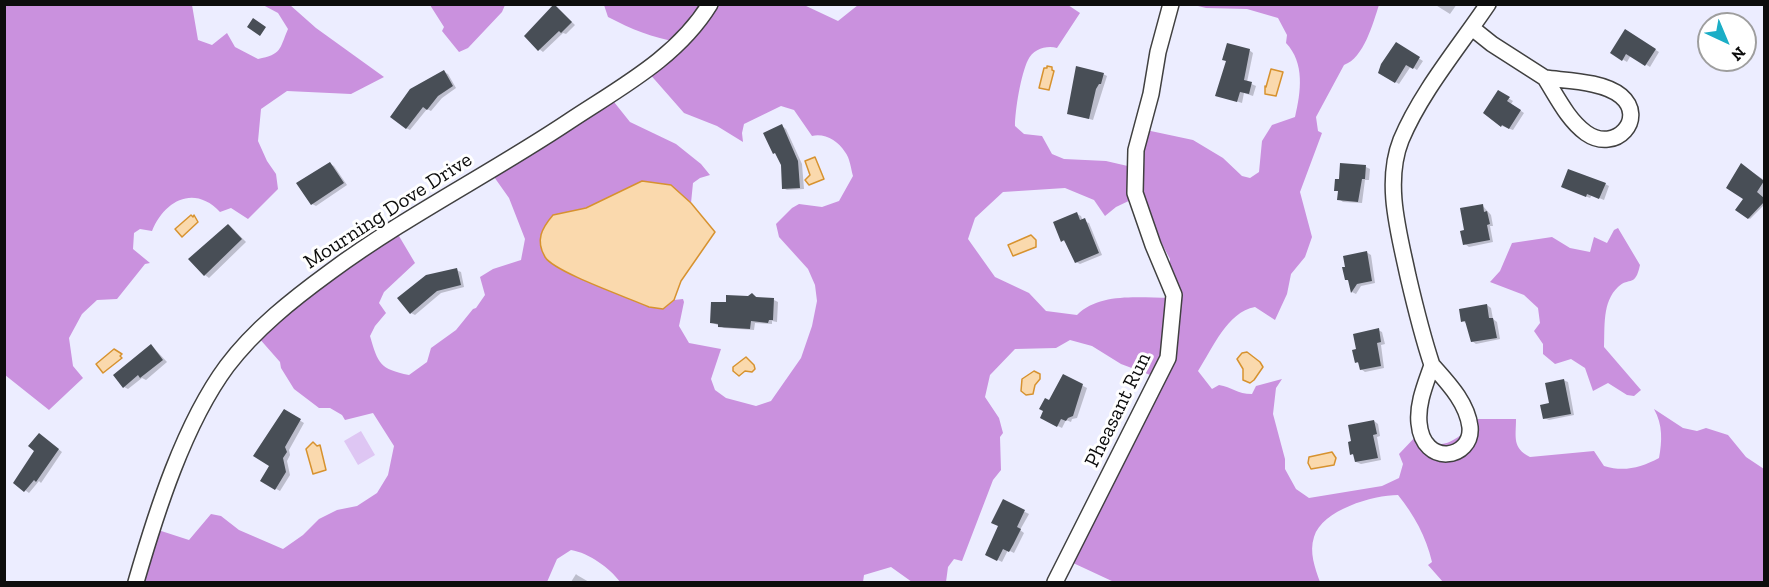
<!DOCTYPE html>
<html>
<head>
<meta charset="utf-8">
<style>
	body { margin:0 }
	#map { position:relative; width:1769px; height:587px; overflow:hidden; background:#ecedff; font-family:"Zilla Slab",serif }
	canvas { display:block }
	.frame { position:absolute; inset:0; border:6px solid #0d0d0d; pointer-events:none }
	.north { position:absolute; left:1697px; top:12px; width:60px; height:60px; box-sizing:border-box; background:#fff; border:2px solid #9e9e9e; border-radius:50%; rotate:136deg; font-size:16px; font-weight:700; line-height:24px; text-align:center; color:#0d0d0d }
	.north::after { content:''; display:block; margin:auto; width:21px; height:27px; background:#1baec6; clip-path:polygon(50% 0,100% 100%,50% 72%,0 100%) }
</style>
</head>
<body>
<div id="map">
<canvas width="1769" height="587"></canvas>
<div class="frame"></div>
<div class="north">N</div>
</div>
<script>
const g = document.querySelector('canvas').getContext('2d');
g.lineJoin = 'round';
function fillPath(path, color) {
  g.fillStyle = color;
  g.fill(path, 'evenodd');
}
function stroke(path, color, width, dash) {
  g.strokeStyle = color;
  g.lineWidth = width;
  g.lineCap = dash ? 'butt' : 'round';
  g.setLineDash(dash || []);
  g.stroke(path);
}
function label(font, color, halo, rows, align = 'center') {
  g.font = font + ' "Zilla Slab",serif';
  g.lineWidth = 6;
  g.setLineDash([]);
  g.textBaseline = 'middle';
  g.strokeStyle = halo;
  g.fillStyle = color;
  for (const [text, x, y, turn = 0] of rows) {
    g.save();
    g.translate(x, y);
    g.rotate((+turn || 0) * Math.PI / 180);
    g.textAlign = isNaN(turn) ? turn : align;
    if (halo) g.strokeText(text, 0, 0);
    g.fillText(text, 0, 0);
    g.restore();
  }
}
fillPath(new Path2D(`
	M4 5H192L198 40 212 45 227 33 235 47 258 59C282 54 279 50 288 29L278 13 263 5H290L316 28 384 77 351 94 287 91 261 109 258 141 267 161 276 174 278 189 248 219 231 208 220 212C194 184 164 201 152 231L140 229 134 233 133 249 150 263 145 264 117 299 97 300 82 314 69 338 73 366 83 378 49 410 5 375Z
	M430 5H505L502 12 468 48 459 52 442 31 444 27Z
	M604 5H804L838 21 858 5H1068L1080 13 1057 48C1047 45 1033 49 1028 60 1021 74 1015 110 1015 126L1024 134 1042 136 1052 154 1064 159 1106 161 1132 167 1146 130 1193 140 1223 158 1242 176 1250 178 1259 172 1262 141 1272 125 1295 117C1301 92 1305 63 1286 43L1287 35 1278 18 1247 9 1206 8 1194 5H1379C1373 23 1364 58 1344 65L1316 117 1318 131 1322 133 1300 192 1312 237 1305 257 1291 274 1287 294 1275 320 1255 307C1227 312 1213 348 1198 371L1212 389 1219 385C1232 387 1237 394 1252 394L1256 386 1282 379 1276 388 1273 414 1285 459V469L1296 489 1309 498 1382 486 1399 478 1403 464 1399 454 1419 433C1438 445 1441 449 1461 435L1464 421 1478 419H1516C1516 437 1512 448 1530 457L1594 451 1604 466C1624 472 1640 468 1659 458 1662 441 1663 425 1654 409L1683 428 1697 431 1706 428 1728 435 1746 457 1764 469V582H1443L1428 565 1432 562C1426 536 1414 515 1398 495 1373 495 1322 510 1314 537 1309 552 1315 568 1320 582H1114L1071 562 1153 376 1121 364 1092 346 1070 340 1056 348 1015 349 990 375 985 397 999 418 1003 433 1000 437 1001 470 993 480 962 561 954 559 948 567 946 582H912L891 567 864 575 863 582H620C610 568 589 553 571 550L557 559 547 582H138L155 529 189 540 211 514 221 516 239 530 283 549 303 535 319 519 337 510 357 506 377 493 388 475 394 446 373 413 345 420 342 415 330 408H319L294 389 281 368 280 362 258 337 259 331 396 231 415 263 384 292 379 303 386 313 375 326 370 336C378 364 380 369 409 375L427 362 431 348 456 330 473 309 476 308 485 295 480 277 493 269 521 260 525 239 509 198 492 174 610 97 630 122 676 144 701 164 710 175 700 178 693 183 691 203 642 181 586 208 553 215 545 258 560 269 649 307 663 309 674 300 683 299 684 302 679 326 689 343 721 349 711 379 715 390 726 398 756 406 771 401 801 358 812 326 817 301 815 285 808 269 779 237 776 224 792 208 799 204 822 207 839 201 853 176C851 169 850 158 845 152 838 141 825 133 812 136L794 110 781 106 744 124 742 133 743 142 717 126 684 113 648 72 678 42C653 38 631 29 608 17ZM1065 188 1094 200 1105 216 1116 207 1137 197 1170 259V298C1140 298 1100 292 1077 315L1046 311 1029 293 995 277 968 239 975 218 1003 192Z
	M1618 228 1640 265C1635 288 1630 276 1618 287 1602 302 1605 327 1604 347L1641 390 1634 396 1627 395 1608 383 1593 391 1585 368 1571 359 1555 364 1543 354V344L1534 331 1540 323 1538 308 1524 295 1490 282 1500 271 1512 243 1552 237 1570 248 1590 252 1594 237 1607 243 1614 230Z`), '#ca91de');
fillPath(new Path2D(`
	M361 431 375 455 358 465 344 441Z`), '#dec6f3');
const water = new Path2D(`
	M1047 66 1052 67V70L1054 71 1049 90 1039 88 1044 68H1047Z
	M1271 69 1283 72 1276 96 1265 94V86L1266 87Z
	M815 157 824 179 809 185 805 180 810 175 805 161Z
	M642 181 671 185 691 203 715 232 681 281 674 300 663 309 649 307C629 298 554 272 545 257 535 240 542 228 553 215L586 208Z
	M191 215 193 217 194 215 198 222 182 237 175 229Z
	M1031 235 1036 240V247L1013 256 1008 245Z
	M114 349 122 354 120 356 122 358 103 373 96 364Z
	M1247 352 1260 362 1263 367 1254 380 1250 383 1243 380V369L1237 359 1242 353Z
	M746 357 754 365 755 369 752 372 745 371 739 376 733 371V367Z
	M1034 371 1040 374V379L1035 385 1033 394 1026 395 1021 391 1022 379Z
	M313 442 317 446 320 445 326 470 313 474 306 449Z
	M1332 452 1336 458 1334 465 1311 469 1308 463 1309 457Z`);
fillPath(water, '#fad9ad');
stroke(water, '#d7922f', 1.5);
fillPath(new Path2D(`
	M1434 4H1457L1450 14Z
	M555 6 575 25 566 34 563 33 543 52 539 49Z
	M1625 31 1659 52 1650 67 1631 55 1627 62 1612 53Z
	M1397 44 1423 61 1417 70 1411 66 1399 84 1379 72Z
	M1249 50 1253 53 1247 82 1256 86 1253 96 1244 93 1242 103 1217 95Z
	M444 72 448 74 456 88 442 98 431 111 427 109 410 130 406 128Z
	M1103 74 1107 76 1093 120 1068 113Z
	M1498 92 1513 101 1511 104 1524 113 1513 130 1502 126 1485 112Z
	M782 126 786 129 802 164 804 189 787 190 783 188 782 164 778 155Z
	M330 164 334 166 347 185 316 206 312 204Z
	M1341 165 1366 167 1370 169 1369 180H1365L1362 203 1343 202 1339 199V192L1336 190 1340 181Z
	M1742 165 1764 180V205L1750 219 1737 210 1746 198Z
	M1605 184 1609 186 1604 200 1592 195 1590 198 1567 189Z
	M1482 205 1491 215 1493 226H1490L1493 242 1469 247 1465 244 1466 231Z
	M1077 214 1081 216 1083 221 1089 223 1102 255 1080 264 1076 262 1067 243 1062 240Z
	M229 225 246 242 209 278 205 275Z
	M1366 252 1371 255 1375 283 1361 286 1356 294 1352 292 1350 281 1347 280V268Z
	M456 270 461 272 464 287 441 293 415 315 411 313Z
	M752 294 758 298 774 300 778 302 777 322 772 321V324L755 323 754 330 724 328 711 322 727 303 748 298Z
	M1487 305 1491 308 1493 319 1497 322 1500 339 1476 344 1472 341 1467 324 1463 321Z
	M1378 330 1382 332 1385 344 1381 345 1384 368 1365 372 1361 369 1360 364 1356 362Z
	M151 345 167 362 146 380 142 378 128 389 124 387Z
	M1064 376 1087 388 1077 418 1072 419 1071 422 1066 420 1062 428 1042 418Z
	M1563 380 1568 382 1574 415 1549 420 1544 418Z
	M284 411 304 423 289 450 290 455 287 461 290 475 280 491 262 481 272 465Z
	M1374 421 1378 424 1380 436 1377 437 1381 460 1361 464 1356 462 1354 455 1352 454Z
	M43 437 62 452 41 483 39 481 29 493 15 483Z
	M1003 501 1029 514 1020 530 1024 533 1014 553 1008 550 1002 562 987 554 1000 526Z
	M576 574 577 575 589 582H571Z`), '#0003');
fillPath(new Path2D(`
	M554 4 572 22 561 33 559 31 538 51 524 36Z
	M253 18 266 27 260 36 247 27Z
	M1625 29 1656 49 1645 66 1626 54 1622 61 1610 53Z
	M1396 42 1420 57 1413 69 1406 65 1395 83 1378 73 1381 64Z
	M1227 43 1250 49 1244 80 1252 82 1249 94 1240 92 1237 102 1215 96 1226 61 1222 60Z
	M1076 66 1104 73 1101 84H1099L1096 89 1089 119 1067 114Z
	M444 70 453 86 438 96 427 110 423 107 406 129 390 117 410 89Z
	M1498 90 1510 97 1507 101 1521 110 1509 129 1502 125 1501 127 1483 113Z
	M782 124 798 161 800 188 782 189 781 165 775 153 773 154 763 133Z
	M330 162 344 183 311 205 296 183Z
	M1340 163 1366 165 1365 179H1362L1358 202 1337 200 1338 191H1334L1335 179H1339Z
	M1741 163 1764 181 1757 192 1764 198V202L1748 219 1735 210 1743 199 1726 188Z
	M1568 169 1606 183 1599 199 1587 194 1586 197 1561 187Z
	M1483 204 1484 212 1487 211 1490 224 1487 225 1490 240 1463 245 1460 231 1464 230 1460 208Z
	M1077 212 1080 220 1085 218 1099 253 1075 263 1064 240 1061 242 1053 222Z
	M228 224 242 239 204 276 188 259Z
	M1367 251 1372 281 1357 284 1351 293 1348 280H1345L1342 267H1345L1343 256Z
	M457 268 461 285 437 291 410 314 397 298 426 275Z
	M752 293 756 297 774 298 773 320H769L768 323 751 321 750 329 718 327V324L710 323 711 302H726V295L748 296Z
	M1487 304 1489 318H1493L1497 338 1471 342 1465 321 1461 322 1459 309Z
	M1379 328 1381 342 1377 343 1381 366 1360 370 1358 362 1355 363 1352 350 1356 349 1353 334Z
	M151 344 163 360 140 378 138 375 123 388 113 375Z
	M1063 374 1083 384 1073 416 1068 418 1066 421 1061 419 1057 427 1040 418 1043 411 1039 409 1045 398 1049 400Z
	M1564 379 1571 414 1543 419 1540 405 1549 403 1545 383Z
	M284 409 301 419 285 447 287 452 283 458 286 472 275 490 260 481 269 466 253 456Z
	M1374 420 1377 434 1373 435 1378 458 1355 462 1353 454 1350 455 1348 442 1351 441 1348 425Z
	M39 433 59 449 36 482 34 480 24 492 13 483 34 451 28 446Z
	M1003 499 1025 510 1017 527 1021 529 1013 545 1009 552 1003 549 997 561 985 555 998 526 991 523Z`), '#484e56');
const minor = new Path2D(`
	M1472 28 1492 44 1545 78
	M1545 78C1567 81 1603 81 1621 96 1647 118 1616 154 1586 133 1568 120 1557 97 1545 78Z
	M1432 365C1422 335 1415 306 1408 276 1399 233 1384 183 1401 140 1421 92 1459 47 1488 4
	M1432 365C1447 382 1467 402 1470 427 1473 459 1423 468 1419 423 1417 403 1426 383 1432 365Z
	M136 582C156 513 184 424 227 366 255 329 293 299 330 272 406 216 490 174 568 122 619 88 677 58 710 4
	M1055 582 1168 358 1174 295 1153 245 1135 193 1136 150 1151 94 1158 52 1171 4`);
stroke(minor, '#404040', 18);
stroke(minor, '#fff', 15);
label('21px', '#0d0d0d', '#fff', [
	["Mourning Dove Drive",388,211,-33],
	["Pheasant Run",1118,410,-64]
]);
</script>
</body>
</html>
